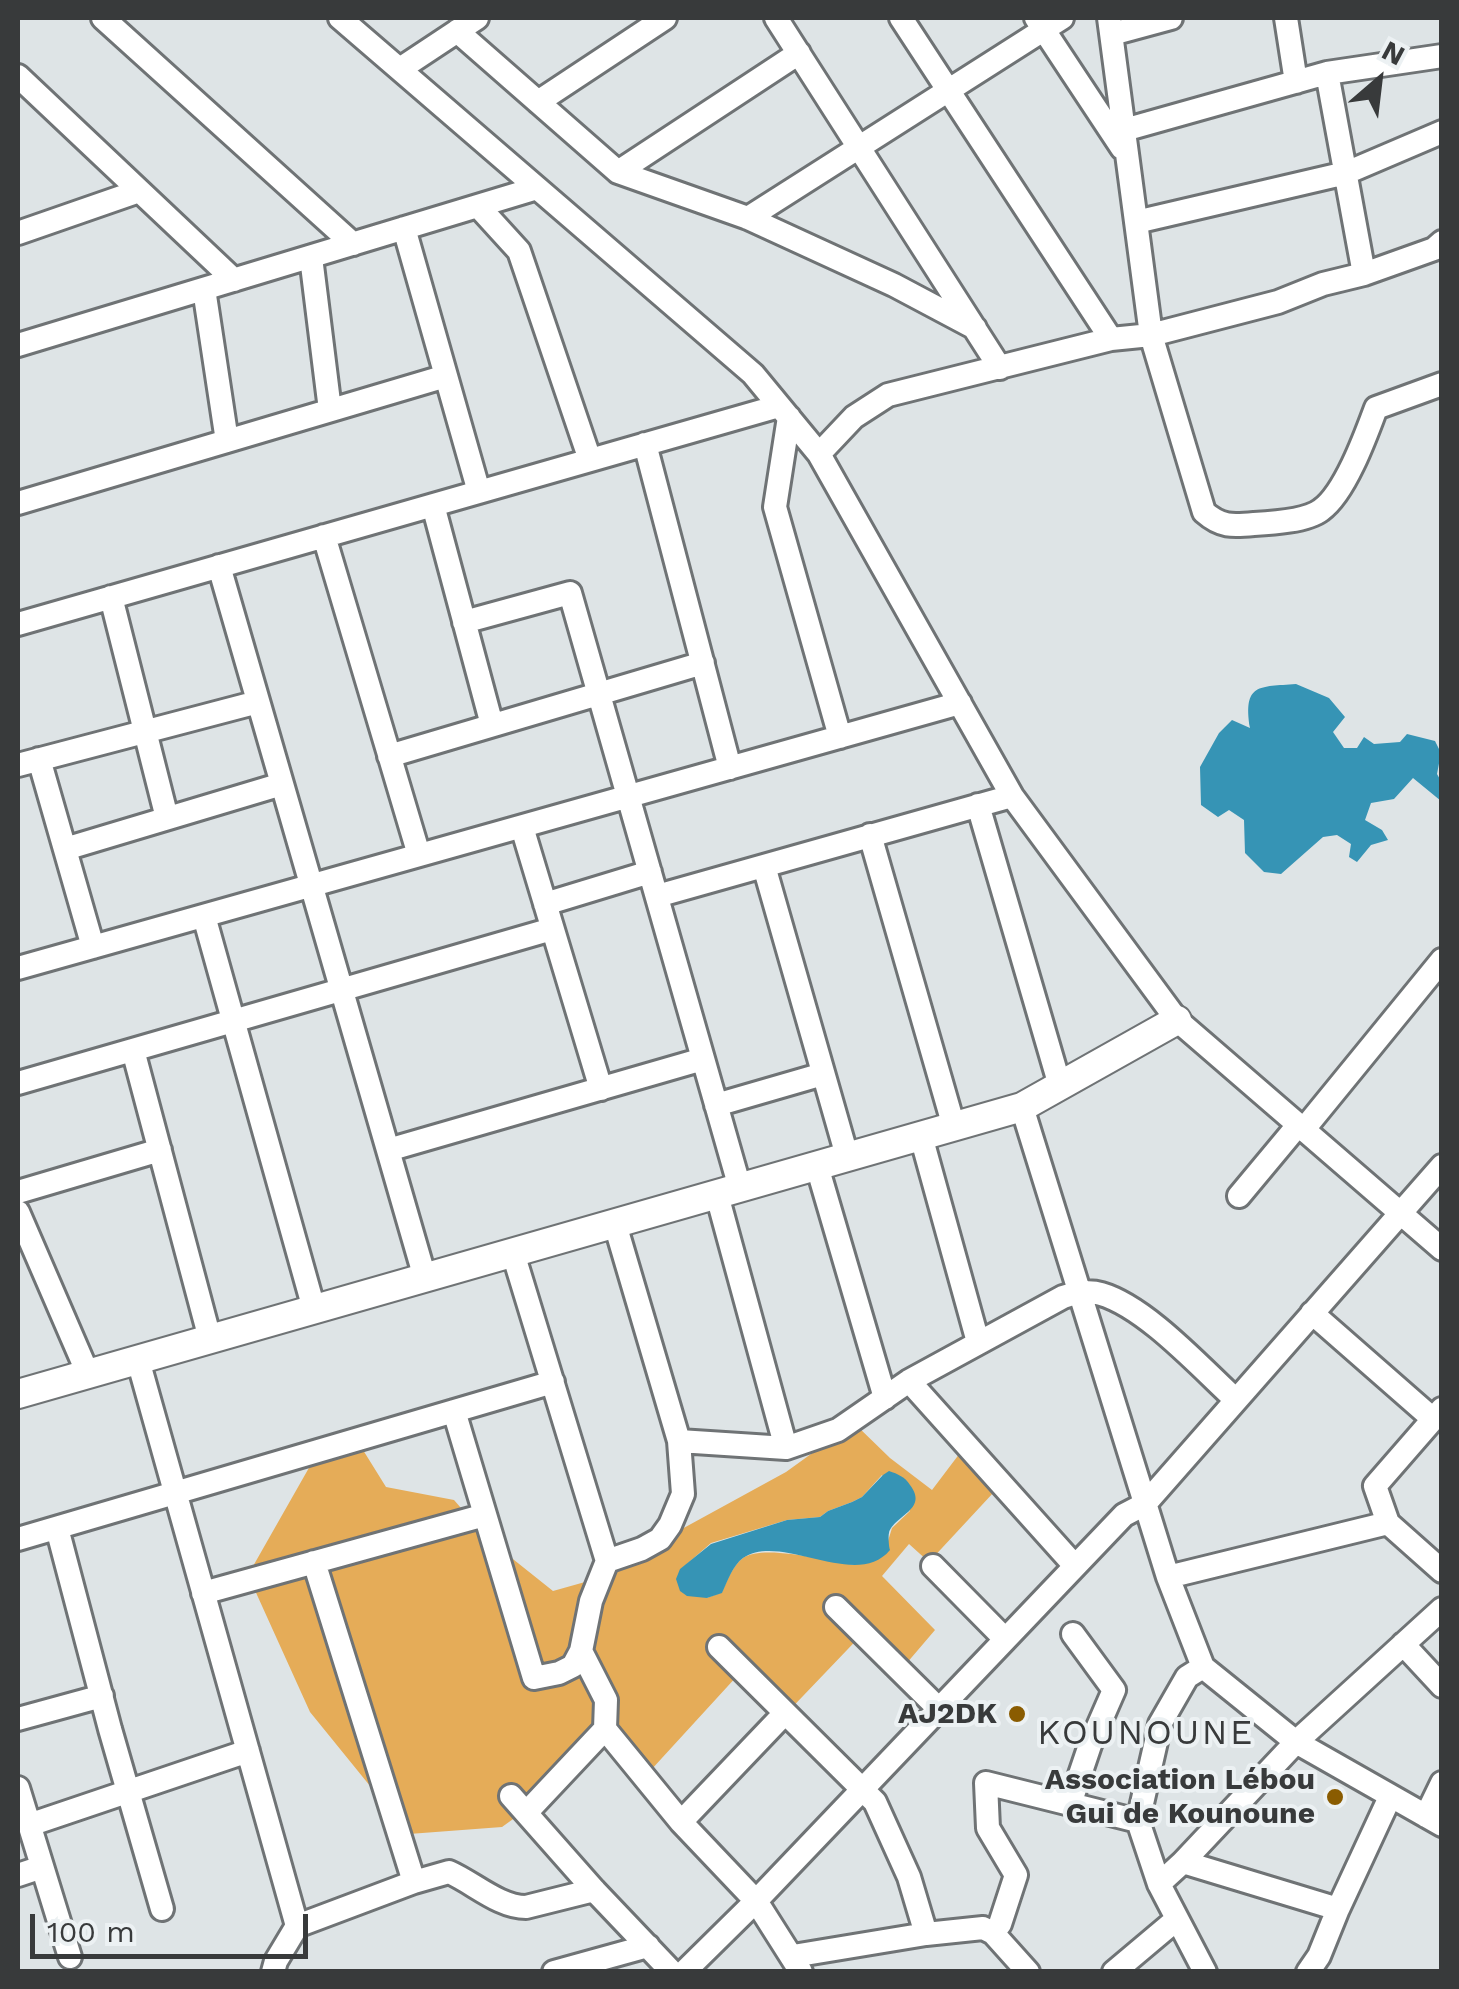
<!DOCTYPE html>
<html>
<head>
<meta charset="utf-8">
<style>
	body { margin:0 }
	#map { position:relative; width:1459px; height:1989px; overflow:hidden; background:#dee4e6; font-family:"Work Sans",sans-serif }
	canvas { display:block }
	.frame { position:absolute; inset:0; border:20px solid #383a3b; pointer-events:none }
	.north { position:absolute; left:1329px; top:30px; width:100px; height:100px; -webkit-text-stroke:8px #ecf1f3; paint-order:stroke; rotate:28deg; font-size:28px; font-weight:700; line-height:40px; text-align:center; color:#383a3b }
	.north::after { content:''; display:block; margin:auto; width:35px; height:45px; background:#383a3b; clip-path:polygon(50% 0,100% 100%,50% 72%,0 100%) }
	.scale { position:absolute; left:30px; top:1914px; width:278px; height:45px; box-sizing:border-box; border:5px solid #383a3b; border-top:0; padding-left:12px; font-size:30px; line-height:35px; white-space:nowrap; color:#383a3b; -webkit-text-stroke:8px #ecf1f3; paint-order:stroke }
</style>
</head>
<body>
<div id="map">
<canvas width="1459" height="1989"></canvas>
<div class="frame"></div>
<div class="north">N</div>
<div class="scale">100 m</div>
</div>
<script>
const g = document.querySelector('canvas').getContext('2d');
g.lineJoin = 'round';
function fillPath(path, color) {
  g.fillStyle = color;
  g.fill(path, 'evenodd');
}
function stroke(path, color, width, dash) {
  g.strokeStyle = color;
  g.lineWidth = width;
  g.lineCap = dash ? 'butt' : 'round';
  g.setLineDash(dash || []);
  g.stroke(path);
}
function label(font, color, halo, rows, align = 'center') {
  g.font = font + ' "Work Sans",sans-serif';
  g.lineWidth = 8;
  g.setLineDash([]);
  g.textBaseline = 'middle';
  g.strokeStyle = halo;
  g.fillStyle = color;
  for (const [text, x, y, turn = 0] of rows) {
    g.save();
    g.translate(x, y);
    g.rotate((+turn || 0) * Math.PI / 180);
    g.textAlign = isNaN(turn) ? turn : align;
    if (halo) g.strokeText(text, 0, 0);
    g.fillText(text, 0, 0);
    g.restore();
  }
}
fillPath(new Path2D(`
	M854 1423 890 1458 932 1490 960 1453 994 1492 929 1562 909 1544 882 1576 935 1630 906 1664 869 1627 781 1719 738 1675 651 1770 608 1717 555 1789 502 1827 409 1834 310 1712 248 1575 310 1466 363 1450 386 1487 454 1500 489 1540 553 1591 585 1582 786 1472ZM882 1475 910 1511 892 1528 888 1541 854 1565C827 1561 764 1544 743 1558 733 1565 727 1581 722 1592L707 1598 680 1570 711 1543 787 1520 820 1517 828 1511 852 1502 862 1497Z`), '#e5ac58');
fillPath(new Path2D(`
	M1296 684 1329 698 1345 717 1333 732 1344 748H1357L1364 737 1374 744 1400 742 1407 734 1435 741 1441 753 1437 774 1441 781V801L1413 778 1394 799 1371 803 1365 820 1382 830 1388 840 1371 845 1357 862 1349 857 1351 844 1337 835 1323 837 1281 874 1264 872 1245 853 1244 820 1229 810 1218 817 1201 805 1200 767 1219 733 1232 720 1250 728C1243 683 1259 687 1296 684Z
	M889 1471C898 1474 905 1477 910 1485 929 1510 894 1515 889 1533 888 1536 889 1548 890 1550 856 1591 782 1532 743 1558 733 1565 727 1582 722 1593L707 1598 687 1596 680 1591 676 1579 680 1569 711 1544 787 1520 820 1517 828 1511 852 1502 862 1497 883 1475Z`), '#3694b5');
const minor = new Path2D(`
	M103 18 353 244
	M340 18 753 374 819 454 1012 796 1177 1020 1442 1249
	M776 18 1000 368
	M901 18 1111 339
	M1036 18 1122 148
	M1109 18 1151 335 1204 512C1221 527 1232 526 1254 524 1272 523 1307 521 1321 510 1345 493 1366 435 1376 408L1442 384
	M1286 18 1296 82
	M457 31 618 172 748 218 894 285 975 328
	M1112 34 1171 18
	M400 69 477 18
	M1327 73 1364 274
	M18 76 234 280
	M538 102 665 18
	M1124 130 1327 73 1442 56
	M618 172 799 53
	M478 206 519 251 590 460
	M748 218 1062 18
	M1136 222 1346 173 1442 132
	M404 228 479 492
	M18 233 139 191
	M311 257 330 410
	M204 289 227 441
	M18 345 537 188
	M789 417 775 507 840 737
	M645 444 730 768
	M819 454 854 417 888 395 1111 339 1151 335 1278 302 1323 284 1364 274 1434 249 1442 242
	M18 503 446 376
	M433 505 492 725
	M324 536 419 855
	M219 566 425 1278
	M111 597 167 818
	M464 622 570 593 740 1188
	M18 624 779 406
	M389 756 703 663
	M39 759 93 947
	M18 765 258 702
	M978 805 1060 1086
	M522 827 601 1089
	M870 835 954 1127
	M65 849 282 784
	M764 866 847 1156
	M657 896 1012 796
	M545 904 650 872
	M204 916 314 1309
	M18 968 960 703
	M133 1050 210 1339
	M18 1083 552 929
	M716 1105 823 1074
	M1022 1107 1168 1577 1203 1667 1296 1742 1442 1825
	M1304 1129 1442 960
	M921 1136 978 1342
	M388 1150 703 1059
	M817 1166 885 1398
	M18 1192 160 1150
	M717 1195 786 1448
	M1239 1196 1299 1124
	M18 1212 88 1374
	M513 1253 607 1561
	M1312 1313 1433 1419
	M138 1360 297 1926
	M909 1381 1075 1566
	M1442 1409 1375 1486 1388 1523 1442 1571
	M454 1411 534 1678 559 1673 573 1666 581 1651 591 1601 607 1561 642 1549 660 1539 670 1525 683 1494 679 1441 615 1224
	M679 1441 786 1448 838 1430 909 1381 1063 1297C1075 1293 1088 1290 1101 1294 1146 1307 1201 1368 1236 1400
	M57 1528 110 1729 162 1909
	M18 1539 553 1382
	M933 1566 1005 1639
	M1168 1577 1388 1523
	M203 1593 485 1515
	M836 1607 939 1709
	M1403 1644 1442 1686
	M719 1647 875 1802 909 1877 926 1934
	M1203 1667 1187 1677 1160 1724 1138 1821 1159 1884 1205 1972
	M18 1719 102 1696
	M605 1729 681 1822 756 1901 801 1972
	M18 1788 70 1957
	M511 1796 594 1890 672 1972
	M1070 1804 1090 1745 1114 1690 1073 1634
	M526 1813 605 1729 606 1700 581 1651
	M1426 1816 1442 1783
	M681 1822 785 1713
	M29 1825 248 1751
	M1183 1862 1338 1909
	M18 1875 42 1867
	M414 1882 449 1872C474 1883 499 1907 526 1907L594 1890
	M1159 1884 1183 1862 1296 1742 1442 1609
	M993 1933 1000 1924 1016 1875 988 1828 986 1783 1138 1821
	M793 1956 926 1934 983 1928 993 1933 1028 1972
	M273 1972 276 1961 297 1926 414 1882 314 1562
	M554 1972 648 1946
	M684 1972 756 1901 1124 1515 1145 1504 1442 1166
	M1114 1972 1177 1919
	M1308 1972 1319 1956 1338 1909 1390 1797`);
const tertiary = new Path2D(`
	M18 1394 1022 1107 1177 1020`);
stroke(minor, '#6f7375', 28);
stroke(tertiary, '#6f7375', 32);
stroke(minor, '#fff', 22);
stroke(tertiary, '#fff', 28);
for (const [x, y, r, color] of [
	[1017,1714,10,"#8a5c01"],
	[1335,1797,10,"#8a5c01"]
]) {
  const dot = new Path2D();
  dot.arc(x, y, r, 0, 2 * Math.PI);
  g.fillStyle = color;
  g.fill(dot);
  stroke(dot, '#ecf1f3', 4);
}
label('bold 30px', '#383a3b', '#ecf1f3', [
	["AJ2DK",997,1714],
	["Association Lébou",1315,1780],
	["Gui de Kounoune",1315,1814]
], 'right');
g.letterSpacing = '2.5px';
label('35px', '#383a3b', '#ecf1f3', [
	["KOUNOUNE",1146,1734]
]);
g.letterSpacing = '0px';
</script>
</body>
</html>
